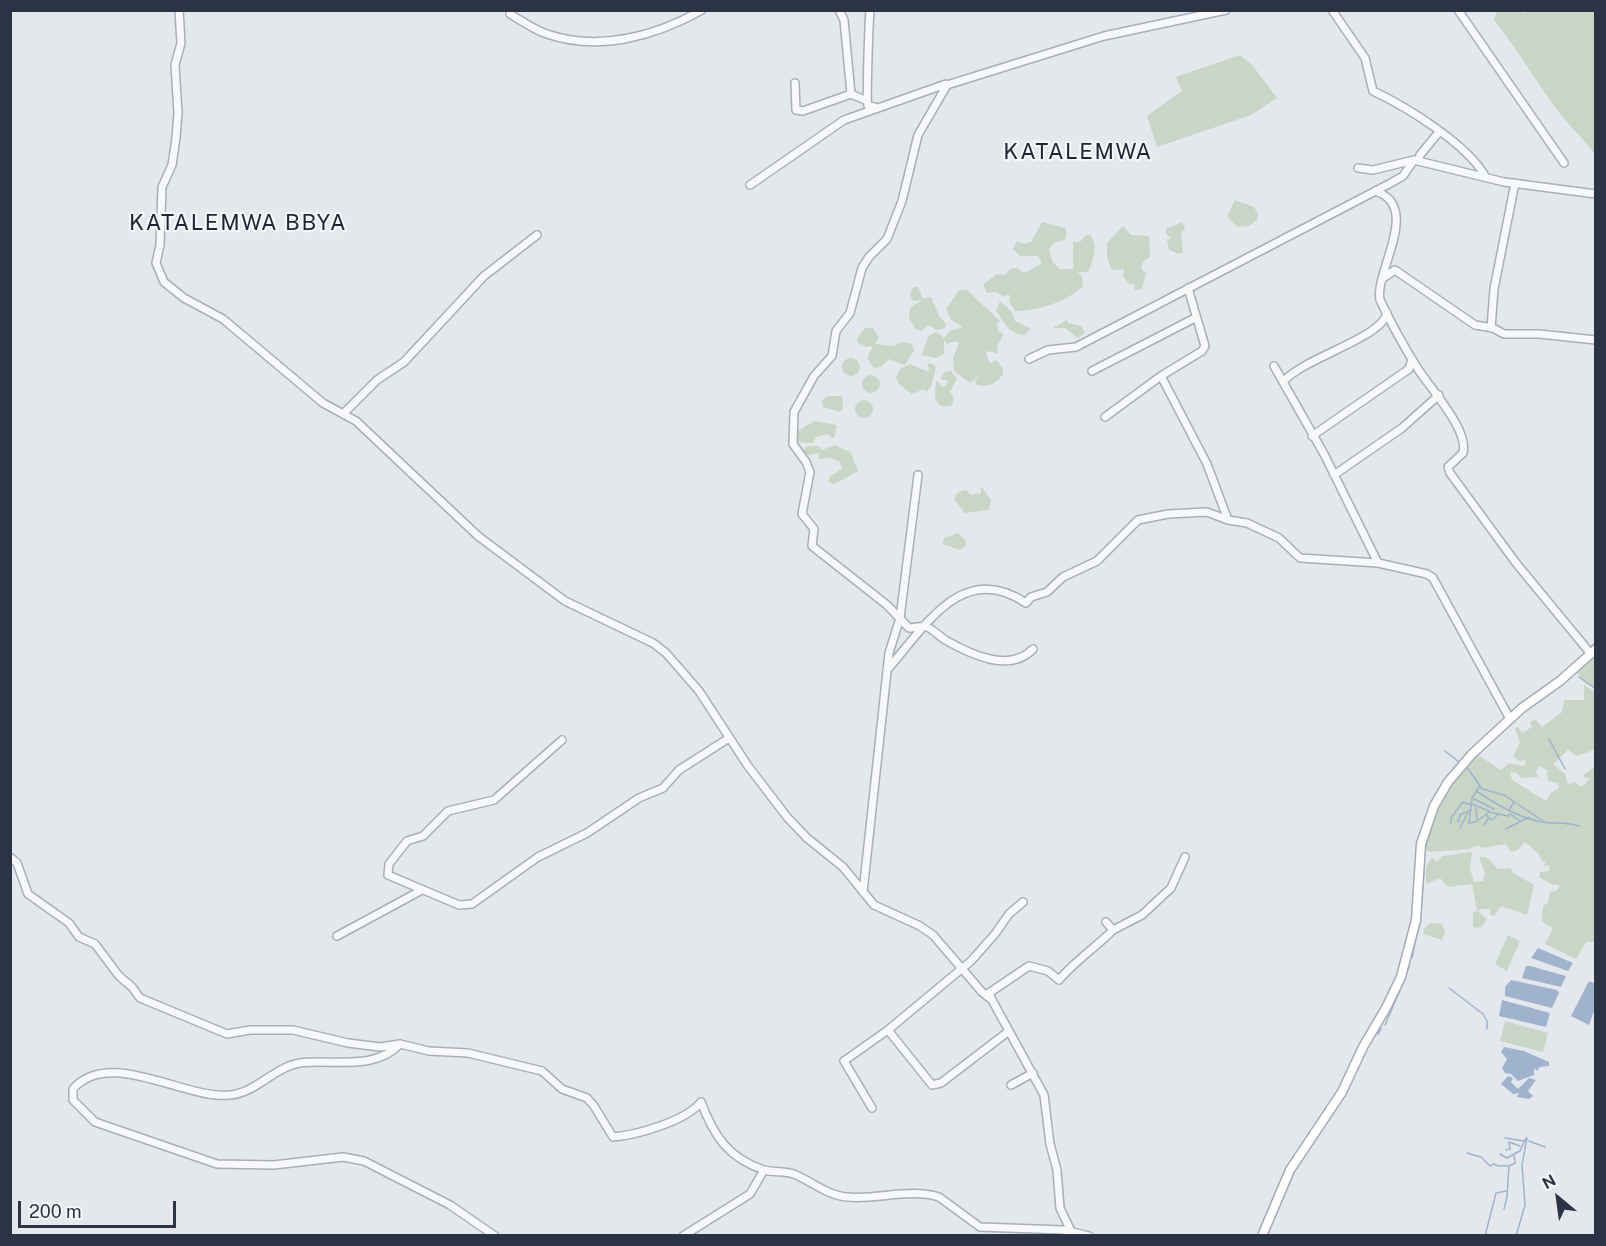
<!DOCTYPE html>
<html>
<head>
<meta charset="utf-8">
<style>
	body { margin:0 }
	#map { position:relative; width:1606px; height:1246px; overflow:hidden; background:#e4e7ec; font-family:"Public Sans",sans-serif }
	canvas { display:block }
	.frame { position:absolute; inset:0; border:12px solid #2b3445; pointer-events:none }
	.north { position:absolute; left:1528px; top:1168px; width:60px; height:60px; -webkit-text-stroke:4px #f4f6f9; paint-order:stroke; rotate:331deg; font-size:16px; font-weight:700; line-height:24px; text-align:center; color:#2b3445 }
	.north::after { content:''; display:block; margin:auto; width:21px; height:27px; background:#2b3445; clip-path:polygon(50% 0,100% 100%,50% 72%,0 100%) }
	.scale { position:absolute; left:18px; top:1201px; width:158px; height:27px; box-sizing:border-box; border:3px solid #2b3445; border-top:0; padding-left:8px; font-size:18px; line-height:21px; white-space:nowrap; color:#2b3445; -webkit-text-stroke:4px #f4f6f9; paint-order:stroke }
</style>
</head>
<body>
<div id="map">
<canvas width="1606" height="1246"></canvas>
<div class="frame"></div>
<div class="north">N</div>
<div class="scale">200 m</div>
</div>
<script>
const g = document.querySelector('canvas').getContext('2d');
g.lineJoin = 'round';
function fillPath(path, color) {
  g.fillStyle = color;
  g.fill(path, 'evenodd');
}
function stroke(path, color, width, dash) {
  g.strokeStyle = color;
  g.lineWidth = width;
  g.lineCap = dash ? 'butt' : 'round';
  g.setLineDash(dash || []);
  g.stroke(path);
}
function label(font, color, halo, rows, align = 'center') {
  g.font = font + ' "Public Sans",sans-serif';
  g.lineWidth = 4.5;
  g.setLineDash([]);
  g.textBaseline = 'middle';
  g.strokeStyle = halo;
  g.fillStyle = color;
  for (const [text, x, y, turn = 0] of rows) {
    g.save();
    g.translate(x, y);
    g.rotate((+turn || 0) * Math.PI / 180);
    g.textAlign = isNaN(turn) ? turn : align;
    if (halo) g.strokeText(text, 0, 0);
    g.fillText(text, 0, 0);
    g.restore();
  }
}
fillPath(new Path2D(`
	M1539 11H1595V154C1582 137 1565 122 1553 104 1532 76 1516 47 1494 20L1497 11H1519L1523 13Z
	M1240 55 1253 66 1277 98 1251 115 1157 147 1147 116 1182 91 1176 77Z
	M1235 200 1254 207 1258 214 1257 220 1249 226 1237 227 1227 216Z
	M1042 222 1065 228 1067 234 1064 240 1054 243 1049 249 1052 261 1060 269H1073V242H1080L1085 236 1090 235C1099 244 1093 262 1088 272H1078L1082 276 1083 286C1066 302 1039 311 1015 311L1009 301 1010 295 1003 296 996 292 987 293 983 285 997 274 1005 275 1010 269 1018 268 1021 272H1027L1042 263 1038 256H1020L1013 249 1017 241 1024 244 1031 242Z
	M1182 222 1185 227 1181 235 1183 252 1179 254 1169 250 1167 240 1171 238 1166 234V229Z
	M1123 226 1131 235 1149 236 1150 257 1143 262 1141 269 1146 273 1142 289 1135 290 1134 284H1129L1123 276 1124 269 1112 270 1107 258V243Z
	M913 287H918L923 299 931 297 939 316 946 324 945 328 937 330 928 325 921 331 915 328 909 318 910 308 922 300 913 301 910 295Z
	M959 290H967L1000 321 997 324 998 331 1004 334 997 346 998 354 989 351 986 353 990 364 996 360 1003 368V374C996 384 990 387 977 385L975 381 981 374 970 383 954 371 953 358 959 343 956 341 947 344 944 340V354L936 358 921 355 929 336 936 332 944 338 950 331 963 327 951 320 946 309Z
	M1000 301 1012 312 1015 321 1031 329 1024 335C1006 332 1006 324 996 311Z
	M1067 320 1068 323 1081 326 1085 333 1078 338 1065 328H1053Z
	M865 328H873L879 338 875 344 894 346 903 342 912 344 914 350 905 365 889 359 881 367 874 368 867 358 873 346 867 347 858 343 857 338Z
	M842 367a9 9 0 1 1 18 0a9 9 0 1 1-18 0Z
	M931 363 936 367 931 387 926 392 924 389 912 394 899 384 896 377 900 369 910 364 929 372 928 364Z
	M951 371 957 379 950 392 954 399 952 405C932 411 934 393 937 380L942 387 947 385 948 381 940 379 945 372Z
	M862 384a9 9 0 1 1 18 0a9 9 0 1 1-18 0Z
	M827 396H842L843 408 840 412 823 407 822 401Z
	M855 409a9 9 0 1 1 18 0a9 9 0 1 1-18 0Z
	M814 421 837 425 834 439 827 434 816 437 813 443 795 442 792 435Z
	M835 445 851 453 858 471 833 485 828 481 830 476 842 469 840 462 831 458 819 459V453L808 455 802 452 808 446H818L822 450Z
	M981 486 991 500 989 510 965 513 954 499 957 493 966 490 971 495 981 493Z
	M958 533 965 540 966 546 960 550 943 544 944 538Z
	M1593 655 1595 657V689L1583 681 1576 670Z
	M1584 685 1595 692V756L1594 750 1577 756 1568 750 1553 764 1565 774 1568 785 1575 782 1581 787 1590 779 1584 777V774L1595 767V942H1586L1576 959 1545 944 1553 928 1542 922 1543 906 1548 903 1550 892 1556 891 1560 885 1551 884 1539 877 1540 872 1549 871 1550 866 1543 865 1546 862 1542 861 1539 854 1525 842 1518 850 1511 852 1506 844 1481 848 1479 845 1469 849 1429 852 1425 848C1431 811 1451 782 1476 754L1501 770 1509 763 1524 766 1526 760 1519 761 1513 756 1520 742 1515 728 1518 727 1522 733 1532 727 1530 722 1535 719 1542 727 1562 712 1564 700H1584ZM1539 766 1547 770 1548 781 1558 783 1559 788 1551 793 1546 801 1512 780 1510 772 1517 773 1521 778 1538 777 1536 771Z
	M1472 852 1470 869 1474 882 1483 881 1485 873 1479 857C1488 855 1492 862 1497 869L1511 868 1512 872 1534 885 1527 915 1501 906 1494 916 1490 915V909H1481L1478 911 1487 919 1482 927 1473 928V912L1477 911 1472 884 1448 887 1440 878 1426 884V867L1432 857 1437 862 1442 856Z
	M1430 923 1442 924 1445 933 1442 940 1424 934 1423 930Z
	M1508 935 1520 941 1507 971 1495 964Z
	M1505 1021 1548 1033 1543 1052 1500 1041Z`), '#c9d6c5');
fillPath(new Path2D(`
	M1538 948 1573 963 1568 971 1531 958Z
	M1526 966H1530L1566 976 1561 987 1522 978Z
	M1511 980 1557 990 1559 993 1552 1008 1505 996V987Z
	M1589 981 1596 984 1595 1008 1589 1025 1571 1016Z
	M1502 1000 1550 1013 1546 1027 1499 1016Z
	M1504 1047 1524 1051 1549 1062V1066L1540 1067 1537 1071 1534 1068V1075L1518 1081 1511 1074 1505 1073 1502 1068 1507 1059 1501 1052Z
	M1508 1076 1513 1078 1511 1082 1518 1089 1529 1078 1536 1080 1528 1091 1533 1096 1529 1099 1517 1097 1519 1093 1513 1094 1501 1084Z`), '#9fb4cc');
stroke(new Path2D(`
	M1590 648 1596 642
	M1579 677 1596 689
	M1549 739 1565 769
	M1445 751 1459 762
	M1467 767 1482 789 1504 795 1543 821
	M1479 787 1472 798 1469 823 1476 822 1489 812 1508 816 1510 814 1519 820
	M1476 791C1496 804 1517 817 1541 822 1554 824 1566 822 1579 826
	M1474 799 1494 809
	M1472 804 1489 811
	M1476 808 1477 819
	M1509 810 1514 802
	M1486 815 1491 820 1498 815
	M1458 822 1460 815 1466 812
	M1451 824V818L1463 802 1471 805
	M1484 825 1488 819
	M1460 828 1469 810
	M1506 829 1529 817
	M1425 848 1427 840
	M1421 913 1424 869
	M1412 958 1416 938
	M1406 973 1409 967
	M1449 988 1483 1014 1487 1021V1029
	M1385 1025 1400 990
	M1378 1034 1381 1029
	M1505 1138 1524 1141
	M1529 1141 1545 1147
	M1506 1150 1510 1149 1509 1142 1520 1146
	M1467 1153 1481 1157 1490 1166 1494 1164 1498 1166H1509
	M1500 1154 1507 1158 1514 1154
	M1504 1209 1507 1197 1509 1166 1515 1163 1514 1154 1520 1151 1526 1138
	M1485 1236 1496 1193 1506 1191
	M1516 1236 1525 1205 1522 1165 1527 1138`), '#9fb4cc', 1.5);
const minor = new Path2D(`
	M179 10 181 43 175 65 178 113 176 138 172 165 162 187 160 245 156 263 164 282 184 298 223 319 323 403 356 421 478 536 565 601 653 643 666 653 699 691 748 766 787 817 807 838 843 867 874 905 920 926 933 935 982 992 992 1000 1044 1095 1050 1144 1057 1170 1060 1208 1071 1231
	M839 10 844 20 851 94 865 100
	M870 10C869 23 866 101 868 106L875 107
	M1332 10 1365 58 1373 91C1407 107 1467 144 1485 176
	M1458 10 1564 163
	M510 14C522 21 534 30 547 34 599 52 656 36 702 10
	M795 83 796 110 803 111 851 94
	M1418 161 1420 155 1439 132
	M1358 168 1373 170 1414 160 1504 182 1596 194
	M750 185 844 120 946 84
	M1375 191C1423 206 1374 272 1380 300 1391 323 1404 347 1418 369 1430 388 1469 430 1463 453L1448 467 1450 473 1516 563 1591 654
	M1383 278 1395 270 1475 325 1493 328 1504 334H1539L1596 340
	M1491 328 1494 289 1515 183
	M1029 359 1048 350 1076 347 1389 184 1403 176 1414 160
	M1274 366 1324 454 1378 563
	M1092 371 1195 318
	M1161 376 1207 464 1228 520 1247 523 1279 538 1300 558 1378 563 1427 574 1433 578 1510 719
	M1283 382C1303 358 1382 338 1387 313
	M343 414 377 380 404 362 484 276 537 235
	M1105 417 1161 376 1202 351 1205 346 1188 288
	M1312 436 1409 369 1412 359
	M1334 475 1402 428 1439 395
	M1033 649C1010 673 972 655 947 641 940 637 934 630 927 627 922 625 914 628 909 628L887 605 812 546 814 529 802 514 810 472 806 462 793 444 794 412 814 376 832 356 836 331 850 313 862 268 869 257 887 239 902 201 918 135 947 85 1104 36 1226 10
	M887 670C925 627 962 560 1026 603L1031 597 1047 592 1063 577 1097 561 1138 520 1168 514 1207 512 1228 520
	M562 740 494 800 448 811 423 836 407 841 389 864 388 875 459 905 472 904 538 857 587 833 639 798 663 788 679 770 729 738
	M10 857 17 863 28 894 69 923 79 937 95 944 119 976 132 987 140 998 227 1034 250 1030H293L348 1043 380 1047 400 1044 429 1051 468 1053 542 1071 562 1089 587 1098 594 1106 613 1137C637 1135 686 1121 701 1102 714 1136 728 1158 764 1170 775 1173 787 1170 796 1175 812 1182 829 1196 847 1197 878 1200 909 1188 939 1197L980 1227 1064 1230 1089 1236
	M863 892 889 653 900 618 918 475
	M1113 930 1142 915 1171 888 1185 857
	M337 936 422 890
	M992 1000 989 993 1029 966 1048 971 1059 980C1075 961 1095 948 1113 930L1106 922
	M1009 1031 941 1083 932 1085 888 1030 971 961 995 934 1009 914 1023 902
	M400 1044C374 1071 334 1059 300 1063 274 1067 256 1093 230 1095 185 1100 109 1047 73 1089V1100L95 1122 217 1164 274 1165 343 1157 364 1161 450 1205 495 1236
	M1011 1085 1033 1073
	M872 1108 844 1061 888 1030
	M683 1236 750 1194 764 1170`);
const major = new Path2D(`
	M1262 1236 1290 1170 1342 1092 1363 1047 1386 1008 1401 977 1416 920 1421 844 1434 806 1448 782 1472 754 1522 708 1560 681 1596 649`);
stroke(minor, '#a9aeb7', 10);
stroke(major, '#a3abb8', 11);
stroke(minor, '#f7f8fa', 7);
stroke(major, '#fff', 8);
g.letterSpacing = '1.5px';
label('22px', '#1d2536', '#f4f6f9', [
	["KATALEMWA",1078,152],
	["KATALEMWA BBYA",238,223]
]);
g.letterSpacing = '0px';
</script>
</body>
</html>
